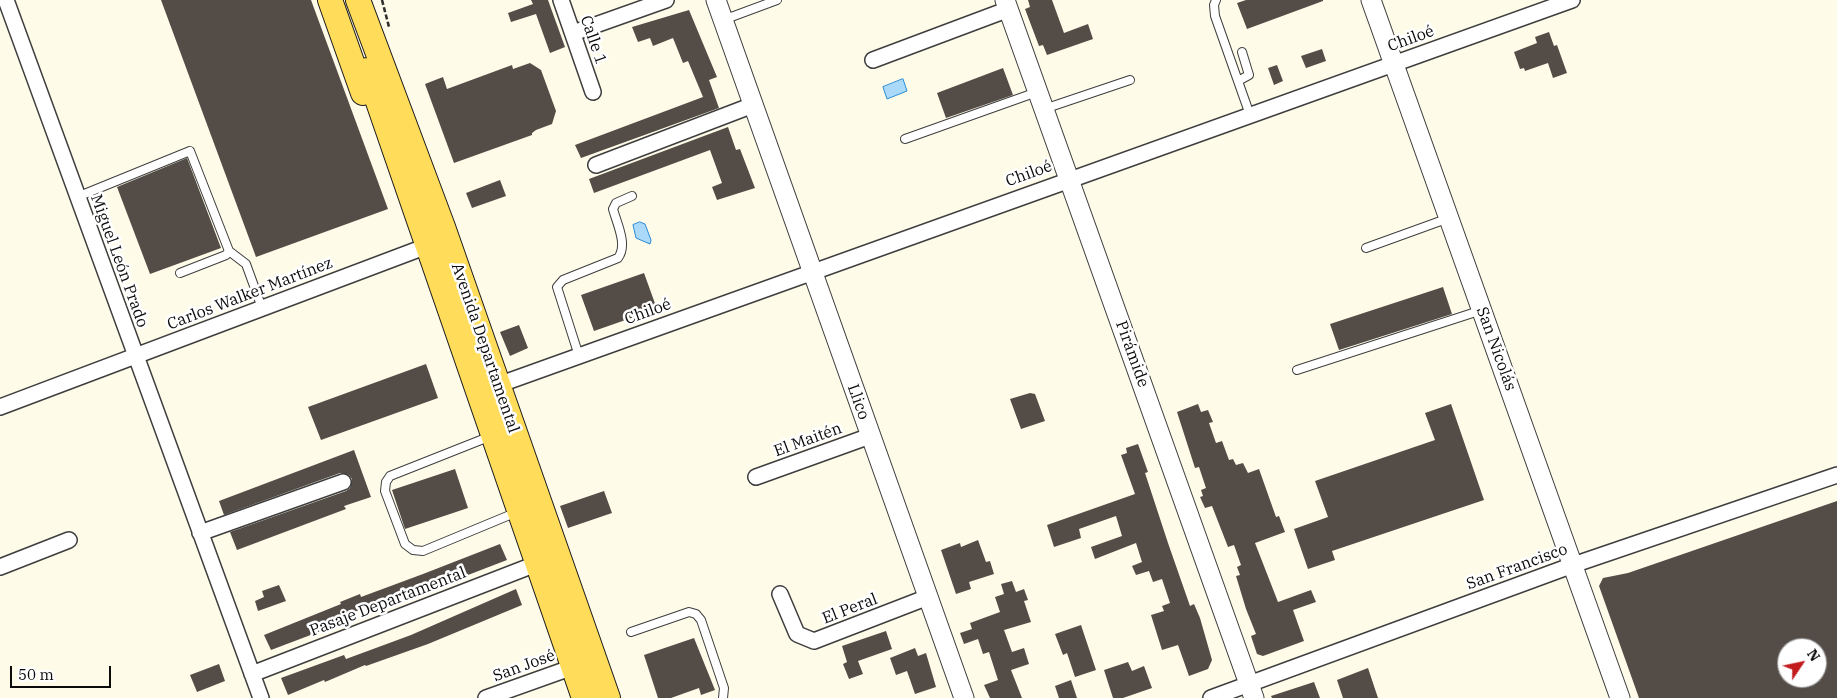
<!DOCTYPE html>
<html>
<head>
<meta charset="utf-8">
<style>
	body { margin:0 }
	#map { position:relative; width:1837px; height:698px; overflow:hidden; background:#fffbe9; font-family:"IBM Plex Serif",serif }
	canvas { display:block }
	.north { position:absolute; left:1777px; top:638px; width:50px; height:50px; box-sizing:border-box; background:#fff; border:1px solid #9d9d9d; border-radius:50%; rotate:56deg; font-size:14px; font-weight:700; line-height:20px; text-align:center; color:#0b0b0b }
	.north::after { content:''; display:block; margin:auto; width:18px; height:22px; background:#c31b1d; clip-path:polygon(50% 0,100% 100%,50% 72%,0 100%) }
	.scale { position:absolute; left:10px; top:666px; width:101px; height:22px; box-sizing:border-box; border:2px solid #0b0b0b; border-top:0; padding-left:6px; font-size:15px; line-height:18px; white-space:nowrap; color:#0b0b0b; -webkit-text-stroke:4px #fff; paint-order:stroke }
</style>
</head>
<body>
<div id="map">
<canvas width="1837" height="698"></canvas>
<div class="north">N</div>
<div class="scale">50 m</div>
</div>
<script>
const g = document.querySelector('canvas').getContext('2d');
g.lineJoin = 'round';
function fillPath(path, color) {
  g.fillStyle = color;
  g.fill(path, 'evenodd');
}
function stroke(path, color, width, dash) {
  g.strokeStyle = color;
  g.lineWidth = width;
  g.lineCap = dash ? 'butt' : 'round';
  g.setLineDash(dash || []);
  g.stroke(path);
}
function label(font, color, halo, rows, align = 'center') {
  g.font = font + ' "IBM Plex Serif",serif';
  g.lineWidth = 5;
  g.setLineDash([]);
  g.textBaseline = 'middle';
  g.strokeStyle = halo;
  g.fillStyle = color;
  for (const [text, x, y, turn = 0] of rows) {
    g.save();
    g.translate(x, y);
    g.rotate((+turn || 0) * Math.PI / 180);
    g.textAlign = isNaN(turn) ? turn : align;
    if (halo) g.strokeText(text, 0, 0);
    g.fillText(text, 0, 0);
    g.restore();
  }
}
const water = new Path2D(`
	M903 79 907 91 887 99 883 87Z
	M640 222 645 224 651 240 650 244 636 238 633 225Z`);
fillPath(water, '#aad9fa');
stroke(water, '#2c8cd6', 1);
fillPath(new Path2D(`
	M161 0H311L388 209 256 257Z
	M531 0H548L565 47 550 53 536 14 511 22 508 13 533 4Z
	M1028 0H1052L1064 33 1088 24 1093 39 1047 55 1043 45 1039 46 1025 9 1030 7Z
	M1246 0H1323V1L1247 29 1237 3Z
	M689 10 717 77 709 80 719 108 581 158 575 145 703 97 688 61 683 63 673 38 653 46 650 38 638 42 632 27Z
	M1549 32 1554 46 1557 45 1567 73 1553 78 1548 63 1525 71 1524 68 1520 69 1514 52 1537 43 1535 37Z
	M1322 49 1326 61 1306 68 1301 56Z
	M530 63 541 70 556 111 552 124 536 130 532 133V135L454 163 425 84 443 77 447 89 512 65 513 69Z
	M1277 65 1283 81 1274 85 1268 68Z
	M1003 68 1013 95 946 118 937 93Z
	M728 127 736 150 740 149 755 188 717 200 712 187 722 183 710 150 594 193 589 179Z
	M187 158 221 248 150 274 117 187Z
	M500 180 506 196 472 208 466 193Z
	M644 273 657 309 594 331 581 295Z
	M1443 287 1452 314 1339 350 1330 324Z
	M519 325 528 348 510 356 500 332Z
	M426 364 438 398 321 440 308 407Z
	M1030 393 1035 394 1045 421 1021 429 1010 399Z
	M1198 404 1201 412 1208 410 1213 422 1209 423 1216 443 1222 441 1229 460 1233 459 1236 465 1243 463 1248 473 1259 469 1276 517 1279 516 1285 532 1255 543 1278 602 1311 590 1316 602 1293 610 1304 641 1263 656 1257 654 1251 636 1256 634 1246 609 1236 576 1240 575 1237 567 1241 565 1234 545 1228 547 1212 506 1205 508 1200 497 1203 496 1201 490 1206 488 1199 467 1195 468 1177 412Z
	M1451 404 1484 500 1332 551 1335 560 1308 569 1294 529 1328 517 1315 481 1435 440 1425 413Z
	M1138 444 1148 472 1145 473 1168 543 1190 606 1194 604 1200 618 1212 660 1208 669 1189 676 1178 645 1162 650 1151 615 1164 611 1162 606 1170 603 1162 579 1153 582 1149 571 1136 575 1132 566 1142 562 1136 543 1095 559 1091 547 1122 536 1116 516 1079 529 1081 538 1054 547 1047 525 1135 494 1121 455 1127 453 1126 448Z
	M354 450 371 497 344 506 346 509 237 550 230 532 346 491 350 488 352 479 349 475 340 473 224 515 219 501Z
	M455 469 468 508 405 529 392 490Z
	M604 491 612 513 568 528 560 506Z
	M1837 501V698H1639L1599 586 1603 578 1628 573ZM1787 648H1817V678H1787Z
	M978 540 986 562 990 561 994 574 969 582 971 589 956 594 941 550 960 543 961 547Z
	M500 544 507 560 442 585 441 582 377 606 376 603 335 620 337 625 271 650 264 635 341 604 340 602 360 594 361 597 423 574Z
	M1012 581 1016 592 1024 589 1028 600 1024 601 1031 622 1004 630 1012 652 1024 648 1029 664 1011 670 1022 698H990L984 685 998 680 989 652 983 654 978 639 964 644 960 633 972 629 970 623 1000 612 995 597 1004 594 1001 584Z
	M279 585 286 601 258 611 255 601 264 597 262 591Z
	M516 589 522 605 428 644 366 666 365 665 325 682 324 680 288 695 281 678 344 655 346 659 411 635Z
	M1081 625 1096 670 1075 677 1067 653 1063 655 1055 634Z
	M886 631 892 649 858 661 863 674 849 679 843 664 847 662 842 646Z
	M694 638 715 690 701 695 699 688 671 698H658L644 655Z
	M915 648 918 656 926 653 936 687 915 694 907 671 896 675 890 658Z
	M1128 662 1132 671 1144 666 1152 688 1123 698H1113L1104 670Z
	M219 664 225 681 197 692 190 675Z
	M1368 668 1378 698H1343L1337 680Z
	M1071 680 1077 698H1059L1055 686Z
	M1314 682 1320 698H1272L1271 696Z`), '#544c47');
const service = new Path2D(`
	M1216 0 1214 5 1215 16 1250 115
	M723 20 777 0
	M1238 81 1249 75 1242 52
	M1044 109 1130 80
	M905 139 1037 92
	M77 197 190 151 229 251 226 255 180 273
	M1366 248 1449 218
	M229 251 246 264 262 308
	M579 356 557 287 563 280 618 258C628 245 617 224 613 209L616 203 632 196
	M1297 370 1482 310
	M491 436 390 476 386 482 385 491 405 544 413 550 423 551 517 512
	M631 632 689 612 696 614 701 620 724 688 723 698`);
const minor = new Path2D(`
	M6 0 261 698
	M561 0 593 92
	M573 33 666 0
	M873 60 1009 9
	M596 165 753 105
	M498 385 1572 0
	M0 407 427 246
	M756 477 870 436
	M200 533 343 482
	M0 567 69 540
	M780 594 797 634 814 641 928 597
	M252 674 536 564
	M486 698 573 667
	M1211 698 1573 565 1837 475`);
const tertiary = new Path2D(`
	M716 0 964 698
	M1005 0 1254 698
	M1371 0 1620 698`);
const primary = new Path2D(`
	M330 0 363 93
	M358 0 443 227 608 698
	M367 70 584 698`);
stroke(service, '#3e3e3e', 10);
stroke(minor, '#3e3e3e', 18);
stroke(tertiary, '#3e3e3e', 21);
stroke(primary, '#1c1c1c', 26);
stroke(new Path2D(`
	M382 0 389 27`), '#2d2d2d', 2.5, [5, 2.5]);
stroke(service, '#fff', 8);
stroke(minor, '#fff', 15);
stroke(tertiary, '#fff', 19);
stroke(primary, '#ffdc59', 24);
label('16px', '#0b0b0b', '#fff', [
	["Chiloé",1411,39,-20],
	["Calle 1",593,40,71],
	["Chiloé",1029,174,-20],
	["Miguel León Prado",119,261,70],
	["Carlos Walker Martínez",250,294,-21],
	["Chiloé",648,312,-20],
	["Avenida Departamental",485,348,71],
	["San Nicolás",1496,349,70],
	["Pirámide",1132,354,70],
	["Llico",858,402,70],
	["El Maitén",808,440,-20],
	["San Francisco",1517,567,-20],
	["Pasaje Departamental",388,602,-21],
	["El Peral",850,609,-21],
	["San José",524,666,-20]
]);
</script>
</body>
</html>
